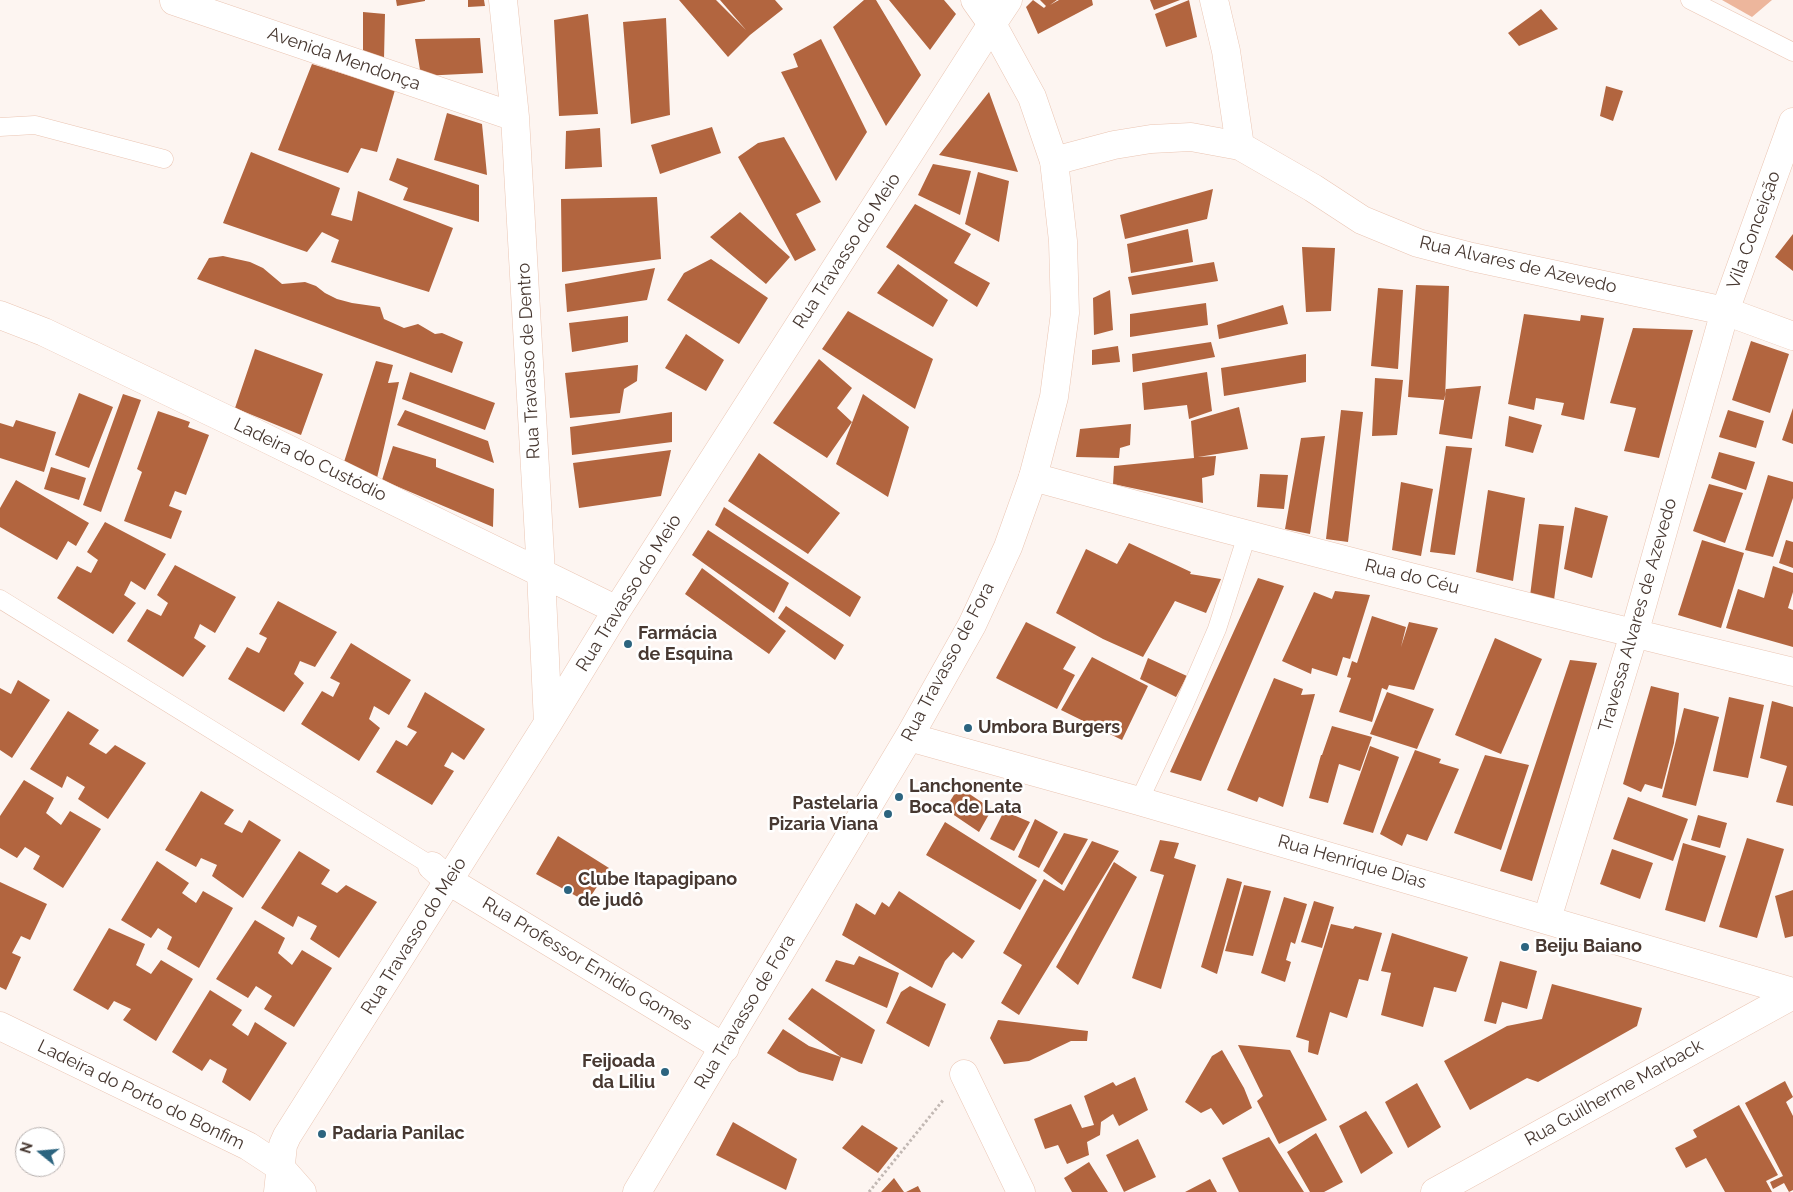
<!DOCTYPE html>
<html>
<head>
<meta charset="utf-8">
<style>
	body { margin:0 }
	#map { position:relative; width:1793px; height:1192px; overflow:hidden; background:#fdf5f1; font-family:Raleway,sans-serif }
	canvas { display:block }
	.north { position:absolute; left:15px; top:1127px; width:50px; height:50px; box-sizing:border-box; background:#fff; border:1px solid #b5afad; border-radius:50%; rotate:287deg; font-size:14px; font-weight:700; line-height:20px; text-align:center; color:#473831 }
	.north::after { content:''; display:block; margin:auto; width:18px; height:22px; background:#2c647f; clip-path:polygon(50% 0,100% 100%,50% 72%,0 100%) }
</style>
</head>
<body>
<div id="map">
<canvas width="1793" height="1192"></canvas>
<div class="north">N</div>
</div>
<script>
const g = document.querySelector('canvas').getContext('2d');
g.lineJoin = 'round';
function fillPath(path, color) {
  g.fillStyle = color;
  g.fill(path, 'evenodd');
}
function stroke(path, color, width, dash) {
  g.strokeStyle = color;
  g.lineWidth = width;
  g.lineCap = dash ? 'butt' : 'round';
  g.setLineDash(dash || []);
  g.stroke(path);
}
function label(font, color, halo, rows, align = 'center') {
  g.font = font + ' Raleway,sans-serif';
  g.lineWidth = 5;
  g.setLineDash([]);
  g.textBaseline = 'middle';
  g.strokeStyle = halo;
  g.fillStyle = color;
  for (const [text, x, y, turn = 0] of rows) {
    g.save();
    g.translate(x, y);
    g.rotate((+turn || 0) * Math.PI / 180);
    g.textAlign = isNaN(turn) ? turn : align;
    if (halo) g.strokeText(text, 0, 0);
    g.fillText(text, 0, 0);
    g.restore();
  }
}
fillPath(new Path2D(`
	M1722 0H1772L1752 17Z`), '#edb69c');
fillPath(new Path2D(`
	M396 0H425V1L397 6Z
	M468 0H484L485 6 468 7Z
	M679 0H716L746 30 720 0H775L783 9 750 35 728 57Z
	M864 0H876L921 75 886 126 833 27Z
	M889 0H944L956 14 930 50Z
	M1033 0 1044 8 1046 6 1040 0H1057L1050 5 1059 0H1092L1093 5 1038 34 1026 7Z
	M1150 0H1180L1154 10Z
	M1189 0 1197 37 1166 47 1155 14Z
	M1541 9 1558 29 1519 46 1508 33Z
	M363 12 385 14 384 59 363 54Z
	M588 14 598 114 559 116 554 20Z
	M666 18 670 115 631 124 623 22Z
	M480 38 483 73 421 76 415 39Z
	M821 39 867 132 836 181 781 72 798 67 793 54Z
	M312 64 395 90 377 152 361 148 348 173 278 150Z
	M1606 86 1623 91 1613 121 1600 116Z
	M989 92 1018 172 939 155Z
	M447 113 482 124 487 175 434 160Z
	M712 127 721 153 660 174 651 145Z
	M600 128 602 167 565 169 566 131Z
	M784 137 821 202 796 214 816 250 795 261 738 157 758 143Z
	M251 152 340 188 331 215 352 221 358 191 453 228 429 292 331 262 339 240 322 232 307 252 223 223Z
	M397 158 479 185V222L403 200 408 188 389 180Z
	M933 164 971 171 960 215 918 195Z
	M978 172 1009 181 999 242 965 224Z
	M1213 189 1207 219 1125 239 1120 215Z
	M657 197 661 259 562 272 561 199Z
	M915 204 971 234 954 263 990 283 977 307 886 247Z
	M740 212 790 257 766 284 710 237Z
	M1188 229 1193 262 1131 273 1127 244Z
	M1793 234V271L1775 257Z
	M1302 247 1335 248 1331 311 1306 312Z
	M223 256 250 262 263 268 282 284 305 282 316 286 325 293 337 299 352 303 380 307 384 319 404 328 418 324 435 334 442 333 463 342 452 373 197 279 209 258Z
	M711 259 768 298 739 344 667 300 684 273Z
	M1214 262 1218 281 1132 295 1128 277Z
	M898 264 948 300 933 327 877 293Z
	M655 268 647 300 567 312 565 284Z
	M1416 285 1449 286 1445 400 1408 397Z
	M1378 288 1403 290 1398 369 1371 366Z
	M1110 290 1113 330 1094 335 1093 298Z
	M1206 303 1208 325 1130 337V314Z
	M1283 305 1288 324 1219 339 1217 325Z
	M848 311 933 359 915 409 822 349Z
	M1524 314 1580 321 1581 315 1604 318 1584 420 1561 415 1564 403 1536 398 1534 410 1508 404Z
	M628 316V342L572 352 569 323Z
	M1633 328 1693 330 1659 458 1624 451 1636 408 1610 403Z
	M686 334 724 360 706 391 665 368Z
	M1751 341 1789 354 1770 413 1732 400Z
	M1211 342 1215 357 1133 372 1132 354Z
	M1118 346 1120 362 1092 365V350Z
	M255 349 323 374 301 435 235 408Z
	M1306 354V382L1224 396 1221 368Z
	M819 359 852 388 837 408 852 422 827 458 773 423Z
	M376 361 393 365 388 383 399 382 377 478 344 462Z
	M638 365 637 381 624 389 620 413 570 418 565 373Z
	M410 372 495 403 485 430 402 399Z
	M1207 372 1212 411 1189 419 1187 405 1144 410 1142 383Z
	M1375 378 1403 380 1397 435 1372 436Z
	M1481 386 1472 439 1439 434 1446 389Z
	M79 393 113 407 89 468 55 455Z
	M123 394 141 400 101 512 83 505Z
	M863 394 909 427 888 497 836 464Z
	M1239 407 1248 449 1198 457 1216 456 1214 475 1202 478 1203 503 1113 484 1114 466 1194 458 1191 421Z
	M1793 408V444L1782 440Z
	M405 410 488 441 494 463 397 425Z
	M1341 410 1363 412 1348 542 1326 539Z
	M1728 410 1764 421 1756 448 1719 437Z
	M158 411 190 422 188 427 209 435 186 495 175 491 169 506 182 511 171 539 124 521 142 472 137 469Z
	M672 412V442L572 455 570 427Z
	M1509 416 1542 425 1533 453 1505 446Z
	M16 420 56 432 44 472 0 458V423L13 427Z
	M1131 424 1130 445 1120 448 1119 458 1076 457 1080 429Z
	M1325 436 1310 534 1285 529 1301 438Z
	M393 446 436 459V467L494 489 493 527 382 480Z
	M1446 446 1472 448 1455 555 1430 552Z
	M671 450 661 496 579 508 573 463Z
	M1719 452 1755 462 1746 490 1711 478Z
	M759 453 840 513 808 554 728 501Z
	M51 467 86 478 79 500 44 489Z
	M1260 474 1288 475 1284 509 1257 507Z
	M1768 475 1793 482V498L1773 557 1745 550Z
	M16 480 89 523 76 546 68 541 57 560 0 527V508Z
	M1401 482 1433 489 1421 556 1392 550Z
	M1709 484 1743 493 1725 543 1693 531Z
	M1488 490 1525 498 1513 581 1476 572Z
	M724 507 861 597 850 617 715 525Z
	M1575 507 1608 516 1592 578 1564 569Z
	M105 522 166 554 145 590 131 581 124 595 136 603 113 634 57 598 77 566 91 573 98 560 87 552Z
	M1539 524 1564 526 1554 600 1530 596Z
	M708 530 789 583 774 613 692 555Z
	M1702 540 1744 553 1721 628 1678 615Z
	M1786 540 1793 542V568L1779 563Z
	M1129 543 1191 572 1190 574 1221 579 1206 613 1175 601 1143 657 1103 639 1056 613 1086 549 1117 564Z
	M175 565 236 597 215 633 200 624 194 638 206 646 183 677 127 641 147 609 161 616 168 603 157 595Z
	M1773 566 1793 573V592L1788 608 1793 610V647L1726 628 1738 589 1764 598Z
	M702 568 786 631 769 654 685 594Z
	M1258 578 1284 586 1201 781 1170 772Z
	M1335 591 1370 595 1350 659 1343 657 1337 676 1312 668 1311 674 1282 661 1314 592 1332 599Z
	M278 601 337 632 315 667 300 661 294 674 304 683 284 712 228 679 247 647 259 653 267 638 259 634Z
	M786 606 844 645 835 660 778 618Z
	M1372 616 1406 627 1401 647 1409 622 1438 628 1414 690 1389 685 1387 690 1382 688 1372 722 1339 712 1351 678 1347 677 1352 661 1357 663Z
	M1026 622 1076 647 1063 669 1075 675 1057 709 996 678Z
	M1495 638 1542 659 1501 754 1455 735Z
	M351 643 411 680 389 715 374 706 369 719 380 728 359 761 301 724 322 691 333 697 340 683 330 678Z
	M1092 657 1148 686 1122 740 1061 710Z
	M1148 658 1187 676 1176 697 1140 679Z
	M1570 660 1597 663 1532 881 1500 871Z
	M1274 678 1303 689 1301 695 1315 694 1283 807 1259 797 1257 802 1227 790Z
	M18 680 50 700 12 758 0 750V688L11 694Z
	M1651 686 1679 693 1674 743 1662 789 1645 784 1641 792 1623 784Z
	M425 692 485 729 464 760 452 752 444 766 454 771 432 805 376 772 396 740 407 746 417 732 407 727Z
	M1387 692 1434 709 1417 749 1370 734Z
	M1729 697 1764 705 1748 778 1713 771Z
	M1772 701 1793 707V806L1776 802 1787 766 1760 758Z
	M1684 708 1719 717 1696 806 1662 797Z
	M68 711 99 730 89 744 106 754 115 745 146 763 108 819 78 799 85 787 67 776 62 788 30 769Z
	M1332 726 1372 737 1360 771 1339 764 1328 803 1309 798 1321 755H1322Z
	M1370 746 1399 757 1373 833 1343 824Z
	M1415 750 1441 759 1439 763 1459 769 1427 841 1407 834 1402 846 1380 834Z
	M1485 755 1529 765 1501 850 1454 833Z
	M24 780 54 798 46 813 61 825 70 811 101 829 63 888 33 869 40 856 25 847 17 858 0 848V816Z
	M959 787 992 809 979 832 945 809Z
	M201 791 234 810 224 824 242 833 249 820 281 840 243 898 212 876 217 865 201 858 196 867 165 850Z
	M1628 797 1688 819 1673 861 1613 839Z
	M1004 811 1030 822 1014 851 990 839Z
	M1698 815 1727 823 1720 848 1691 840Z
	M1035 819 1058 832 1039 868 1018 857Z
	M945 822 1037 880 1020 910 926 855Z
	M1064 833 1088 839 1062 885 1043 871Z
	M558 836 609 868 587 902 536 874Z
	M1747 838 1784 849 1757 938 1719 927Z
	M1160 840 1179 843 1174 858 1196 865 1161 989 1132 978 1164 875 1150 871Z
	M1092 841 1119 851 1019 1015 1001 1003 1022 965 1003 953 1044 879 1064 891Z
	M1683 843 1726 856 1705 922 1665 910Z
	M1612 849 1653 863 1640 899 1600 884Z
	M299 851 330 870 321 884 337 893 346 885 377 902 339 958 310 939 317 926 298 916 293 927 261 908Z
	M157 861 189 883 182 893 196 903 203 891 233 908 199 968 167 949 172 937 158 928 151 938 121 920Z
	M1114 862 1137 877 1078 985 1056 967Z
	M1227 878 1242 882 1217 974 1201 967Z
	M0 882 47 904 30 940 21 936 12 953 21 957 6 990 0 987Z
	M1244 885 1271 891 1253 956 1225 951Z
	M1793 890V936L1785 938 1775 896Z
	M899 891 975 941 962 959 953 952 945 961 932 988 842 935 856 903 875 915 882 902 889 907Z
	M1284 897 1307 904 1295 944 1291 942 1286 960 1291 962 1285 982 1261 973Z
	M1314 901 1334 907 1322 948 1301 942Z
	M255 920 285 938 278 953 292 965 302 950 332 968 294 1027 264 1009 272 996 256 986 248 998 216 979Z
	M1331 924 1353 929 1355 926 1382 933 1368 981 1359 979 1347 1018 1330 1012 1318 1055 1308 1052 1309 1041 1296 1037Z
	M109 928 145 944 136 965 151 974 161 960 193 979 156 1041 123 1020 131 1009 114 1001 108 1010 73 990Z
	M1392 933 1468 957 1456 992 1434 987 1423 1027 1381 1015 1391 973 1381 971Z
	M859 956 899 973 887 1008 825 981 836 960 854 965Z
	M1500 961 1537 971 1527 1009 1502 1002 1496 1024 1484 1021Z
	M1552 984 1642 1008 1637 1026 1538 1082 1527 1078 1470 1110 1444 1061 1507 1026 1542 1019Z
	M910 986 946 1004 929 1047 886 1023 901 992Z
	M812 988 875 1030 862 1064 841 1057 788 1019Z
	M210 990 242 1010 232 1025 248 1036 255 1022 287 1043 250 1101 222 1082 227 1069 210 1059 202 1071 172 1052Z
	M998 1020 1088 1031 1087 1041H1071L1029 1061 1004 1064 990 1038Z
	M783 1029 809 1046 841 1057 833 1081 799 1072 767 1053Z
	M1238 1045 1290 1050 1327 1120 1279 1144 1257 1101 1263 1096Z
	M1222 1050 1244 1088 1252 1108 1223 1125 1211 1108 1201 1113 1185 1102 1212 1056Z
	M1135 1077 1148 1110 1119 1126 1113 1114 1101 1122 1100 1135 1087 1142 1089 1155 1067 1164 1058 1145 1045 1149 1034 1119 1071 1104 1082 1128 1094 1125 1084 1096 1113 1082 1116 1086Z
	M1785 1081 1793 1097 1786 1102 1793 1116V1190L1789 1192 1784 1183 1773 1189 1770 1182 1783 1176 1745 1103Z
	M1417 1083 1441 1127 1408 1148 1385 1102Z
	M1739 1105 1778 1175 1766 1181 1772 1192H1725L1706 1158 1686 1168 1675 1148 1697 1137 1693 1130Z
	M1366 1111 1393 1153 1361 1174 1339 1126Z
	M733 1122 797 1159 786 1190 716 1155Z
	M862 1125 898 1148 878 1173 842 1148Z
	M1316 1133 1343 1182 1324 1192H1310L1287 1152Z
	M1269 1137 1304 1192H1239L1222 1158Z
	M1138 1139 1156 1177 1124 1192 1106 1155Z
	M1089 1162 1108 1192H1072L1064 1178Z
	M894 1178 904 1192H881Z
	M1210 1179 1217 1192H1185Z
	M918 1186 921 1192H906Z`), '#b2653f');
const lane = new Path2D(`
	M1690 0 1793 52
	M0 127 35 125 164 159
	M0 599 432 866
	M1139 801 1185 703 1217 629 1247 535`);
const street = new Path2D(`
	M503 0 515 117 541 573 548 723
	M1214 0 1226 51 1240 146
	M174 1 515 117
	M1054 161 1114 145 1151 139 1191 137 1240 146 1313 188 1362 220 1418 243 1472 257 1725 311 1793 336
	M0 315 44 332 251 431 617 610
	M1033 477C1285 546 1539 611 1793 672
	M432 866 449 881 725 1048
	M1547 919 1634 634 1725 311 1793 122
	M0 1026 248 1146 280 1167 302 1192
	M964 1074 1021 1192
	M278 1192 283 1145 287 1136 548 723 617 610 992 24
	M1435 1192 1793 995`);
const secondary = new Path2D(`
	M992 24 1008 0
	M909 737 1139 801 1793 992
	M637 1192 909 737 972 625 1008 547 1033 477 1054 397 1065 313 1063 241 1054 161 1032 97 992 24 975 0`);
stroke(lane, '#eac5b3', 19);
stroke(street, '#eac5b3', 29);
stroke(secondary, '#eac5b3', 29);
stroke(new Path2D(`
	M869 1192 944 1099`), '#c2b8b3', 3, [2.5, 2.5]);
stroke(lane, '#fff', 18);
stroke(street, '#fff', 28);
stroke(secondary, '#fff', 28);
for (const [x, y, r, color] of [
	[628,644,5,"#2c647f"],
	[968,728,5,"#2c647f"],
	[899,797,5,"#2c647f"],
	[888,814,5,"#2c647f"],
	[568,890,5,"#2c647f"],
	[1525,947,5,"#2c647f"],
	[665,1072,5,"#2c647f"],
	[322,1134,5,"#2c647f"]
]) {
  const dot = new Path2D();
  dot.arc(x, y, r, 0, 2 * Math.PI);
  g.fillStyle = color;
  g.fill(dot);
  stroke(dot, '#fff', 2);
}
label('18px', '#473831', '#fff', [
	["Avenida Mendonça",344,59,19],
	["Vila Conceição",1754,230,-70],
	["Rua Travasso do Meio",847,251,-57],
	["Rua Alvares de Azevedo",1518,265,13],
	["Rua Travasso de Dentro",529,361,-93],
	["Ladeira do Custódio",310,460,26],
	["Rua do Céu",1412,577,14],
	["Rua Travasso do Meio",629,593,-58],
	["Travessa Alvares de Azevedo",1638,615,-74],
	["Rua Travasso de Fora",948,662,-62],
	["Rua Henrique Dias",1352,862,16],
	["Rua Travasso do Meio",414,936,-58],
	["Rua Professor Emidio Gomes",587,964,31],
	["Rua Travasso de Fora",745,1012,-59],
	["Rua Guilherme Marback",1614,1093,-29],
	["Ladeira do Porto do Bonfim",141,1095,26]
]);
label('bold 18px', '#473831', '#fff', [
	["Farmácia",638,634],
	["de Esquina",638,655],
	["Umbora Burgers",978,728],
	["Lanchonente",909,787],
	["Boca de Lata",909,808],
	["Pastelaria",878,804,"right"],
	["Pizaria Viana",878,825,"right"],
	["Clube Itapagipano",578,880],
	["de judô",578,901],
	["Beiju Baiano",1535,947],
	["Feijoada",655,1062,"right"],
	["da Liliu",655,1083,"right"],
	["Padaria Panilac",332,1134]
], 'left');
</script>
</body>
</html>
